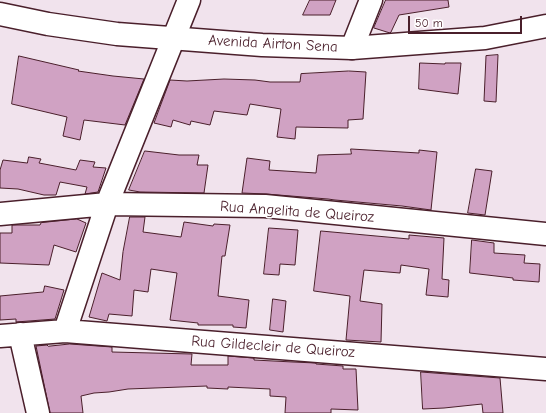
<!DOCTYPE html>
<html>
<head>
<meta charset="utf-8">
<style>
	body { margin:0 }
	#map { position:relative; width:546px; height:413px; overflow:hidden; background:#f1e3ed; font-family:"Comic Neue",sans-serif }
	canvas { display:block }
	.scale { position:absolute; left:408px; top:16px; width:114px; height:18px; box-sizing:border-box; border:2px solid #4a1f2b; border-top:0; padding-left:5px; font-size:12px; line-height:14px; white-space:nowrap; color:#4a1f2b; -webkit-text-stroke:3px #fff; paint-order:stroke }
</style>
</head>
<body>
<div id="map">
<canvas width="546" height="413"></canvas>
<div class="scale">50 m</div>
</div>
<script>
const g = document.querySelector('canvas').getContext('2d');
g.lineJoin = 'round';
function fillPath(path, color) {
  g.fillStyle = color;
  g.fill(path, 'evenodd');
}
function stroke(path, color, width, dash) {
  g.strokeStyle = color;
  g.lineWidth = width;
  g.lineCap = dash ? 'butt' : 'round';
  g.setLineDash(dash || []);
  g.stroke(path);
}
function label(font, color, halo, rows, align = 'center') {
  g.font = font + ' "Comic Neue",sans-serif';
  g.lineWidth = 3;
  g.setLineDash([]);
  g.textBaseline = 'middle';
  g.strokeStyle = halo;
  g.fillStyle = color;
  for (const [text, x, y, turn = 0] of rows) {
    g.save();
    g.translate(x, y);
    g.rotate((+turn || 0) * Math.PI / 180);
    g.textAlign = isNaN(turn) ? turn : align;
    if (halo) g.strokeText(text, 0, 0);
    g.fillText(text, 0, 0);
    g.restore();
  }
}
const building = new Path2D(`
	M310 0H336L330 15H303Z
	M386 0H448L449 7 399 15 391 32 390 33 374 28Z
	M498 55 496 102 484 101 486 56Z
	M19 56 79 70 78 71 113 76 144 79 125 125 84 120 80 140 63 136 67 117 12 104Z
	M420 63 445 64V63H461L458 94 419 89Z
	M349 71 366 72 363 119 348 120V128L296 127 295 139 277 137 281 109 250 104 247 115 214 111 210 125 191 121 190 125 173 120 171 127 154 123 170 80 187 81 224 79 255 80 270 82H300L301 74Z
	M351 149 419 153V150L437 152 431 210 402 206 335 200 328 199 266 194 242 193 247 158 270 161 269 170 316 173 318 155 351 154Z
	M145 151 179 155H199L197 165H208L204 193 140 192 129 190Z
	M29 157 41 159 39 163 76 170 80 160 95 162 93 167 106 168 98 192 85 194 87 187 60 182 56 195H44L18 189 0 188V170L3 160 27 163Z
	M476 169 492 171 485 215 468 213Z
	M130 217H145L143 232 181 237 184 222 213 226 214 224 230 225 225 256H222L218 296 249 300 246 328 233 327V325H198V323L170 320 177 273 151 269 148 292 134 290 132 316 109 314 107 321 89 317 102 273 120 280 123 252Z
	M77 219 86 223 76 252 54 245 49 265 0 263V233H12V225H40L41 223Z
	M269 228 298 230 295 265 280 264 279 275 264 274Z
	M321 231 409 239V235L444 238 442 279 449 280 448 297 426 295 429 269 401 265 400 273 364 270 360 301 382 304 381 342 346 340 350 296 314 291Z
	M472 240 494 243V253L525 255 524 263 540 264 539 282 513 280V278L470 273Z
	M45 286 64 290 55 319 16 322V319L0 320V296L43 292Z
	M273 299 286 301 283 332 270 330Z
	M70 344 112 347V352L192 354 191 365H228V356L254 358V360L293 362 316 363V364L343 366V369H356L358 410 331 409V413H285L286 397 270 396V389L228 387V389L207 388V386L128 389 109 392 94 393 81 396 83 413H50L36 346 47 345 48 346Z
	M421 372 500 378 503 413H483L482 404 444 408 423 409Z`);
fillPath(building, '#d0a2c3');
stroke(building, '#4a1f2b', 1);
const minor = new Path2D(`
	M352 48 371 0
	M0 214 107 204 265 206 546 234
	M65 331 107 204 189 0
	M20 334 38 413
	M0 336 65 331 546 369`);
const major = new Path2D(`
	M0 14 48 24 117 34 262 45 352 48 485 38 546 26`);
stroke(minor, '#4a1f2b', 25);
stroke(major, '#4a1f2b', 25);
stroke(minor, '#fff', 22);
stroke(major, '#fff', 22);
label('15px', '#4a1f2b', '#fff', [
	["Avenida Airton Sena",273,44,3],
	["Rua Angelita de Queiroz",297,212,4],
	["Rua Gildecleir de Queiroz",273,347,4]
]);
</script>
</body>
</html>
